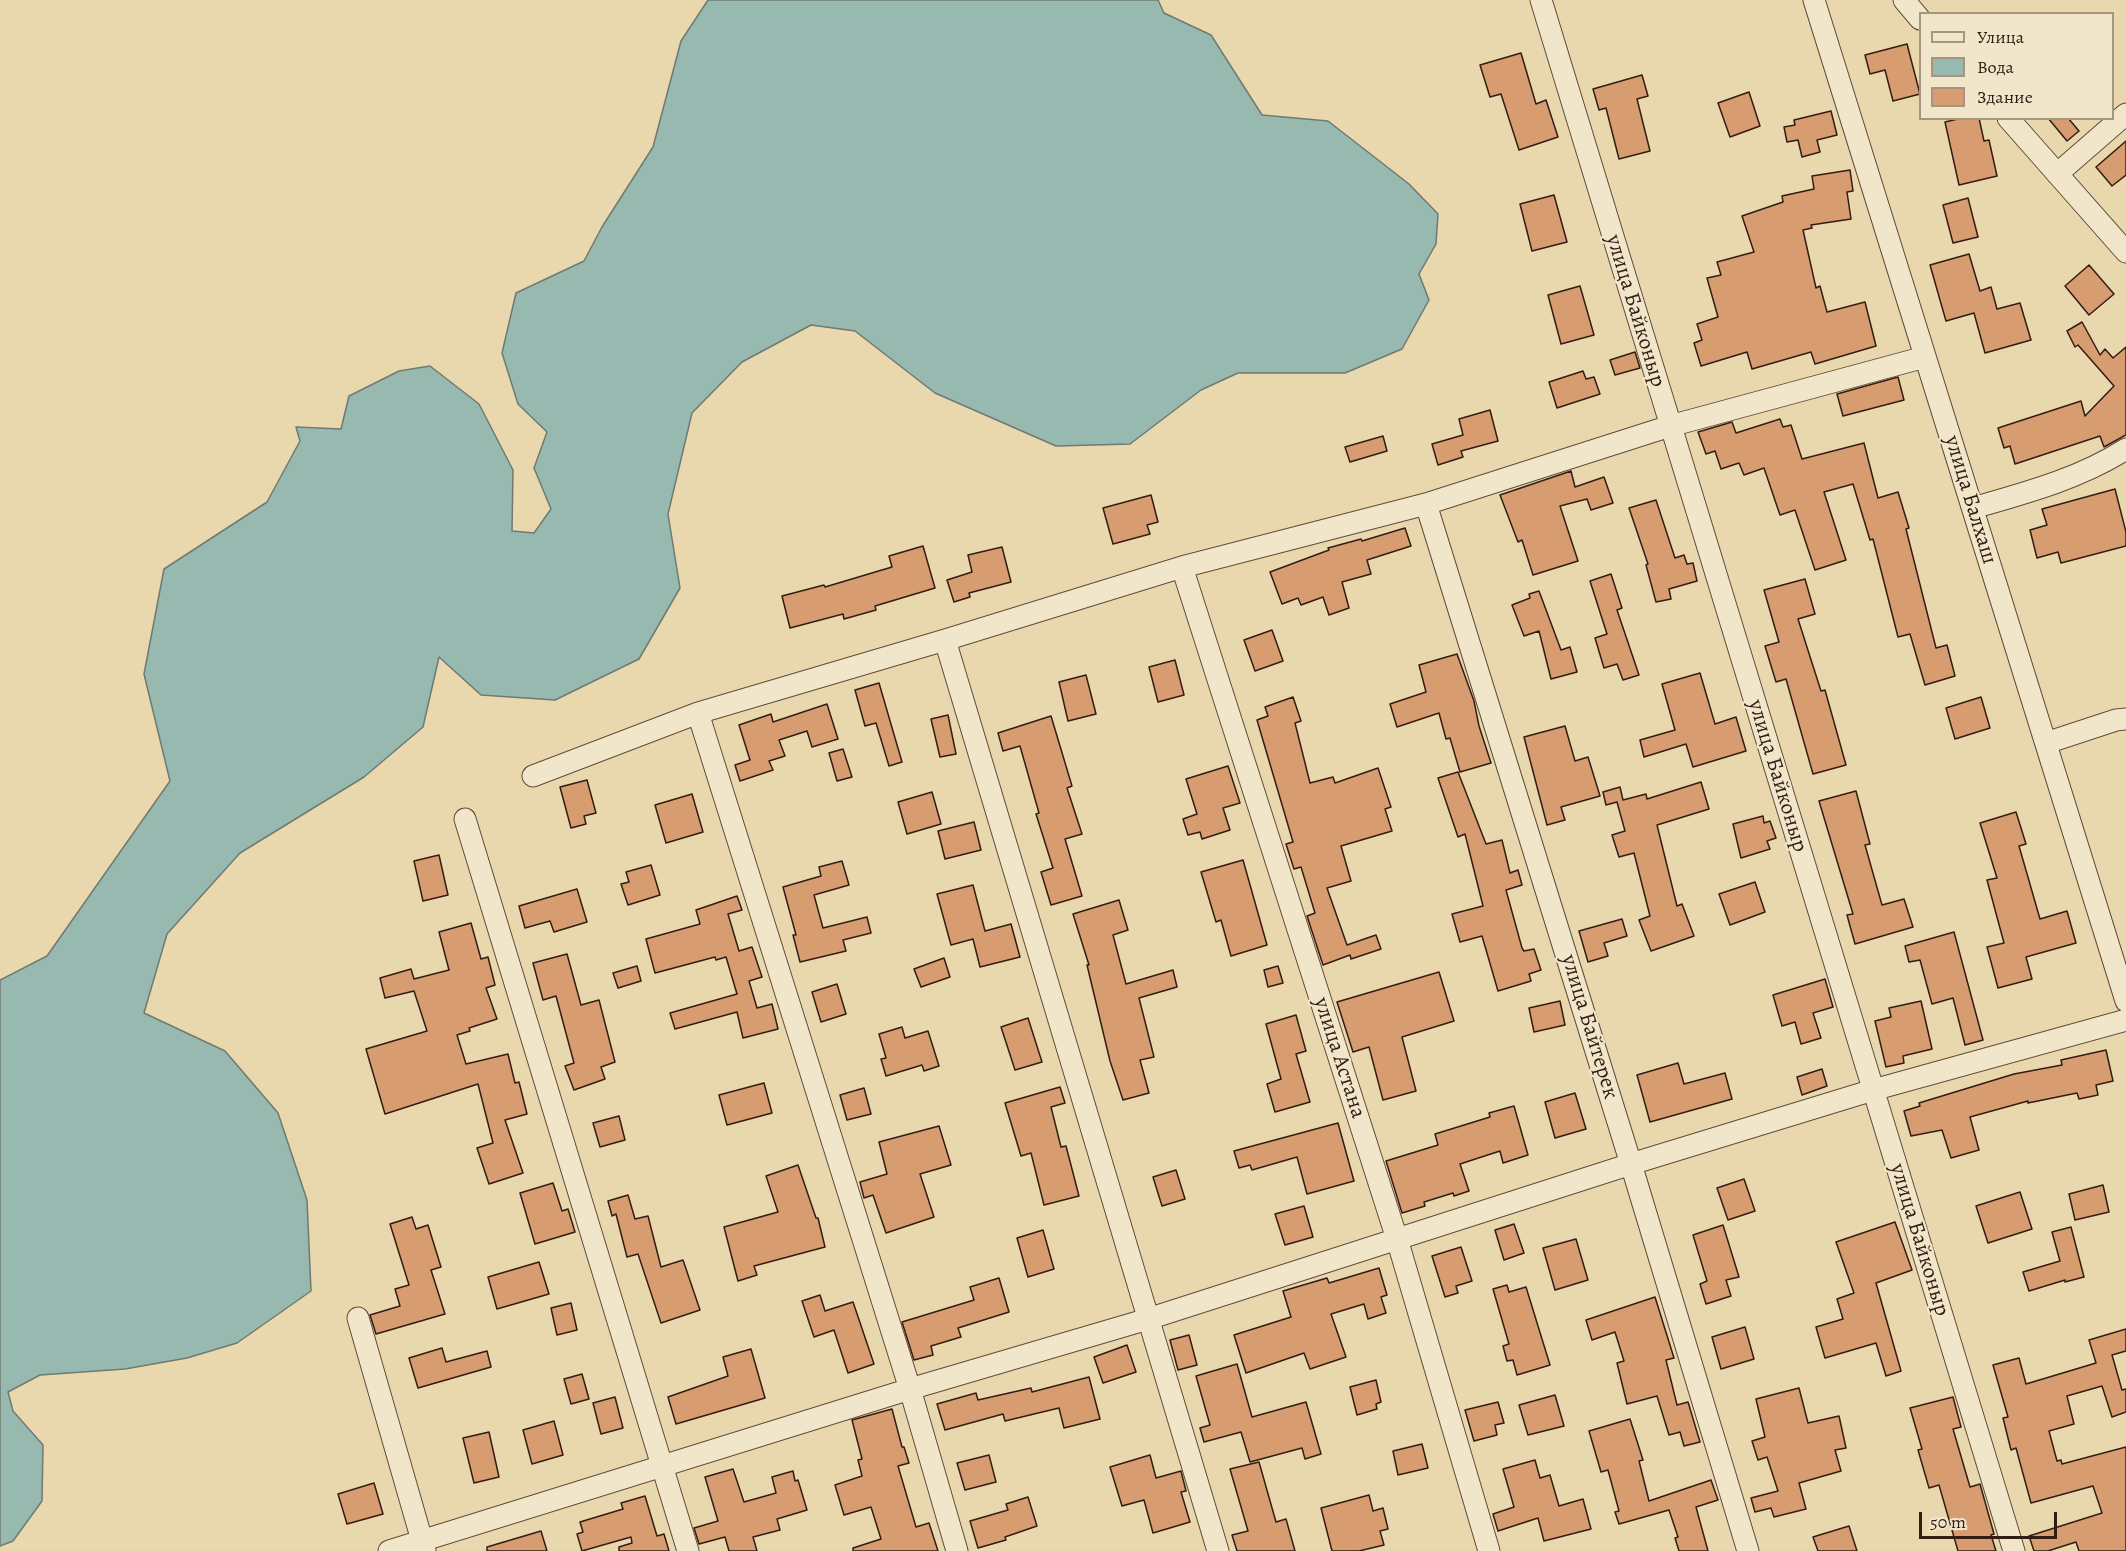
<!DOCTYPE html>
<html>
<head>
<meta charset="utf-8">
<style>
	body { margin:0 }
	#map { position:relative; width:2126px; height:1551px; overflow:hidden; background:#e9d8ae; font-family:Alegreya,serif }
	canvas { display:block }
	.legend { position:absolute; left:1919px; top:12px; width:195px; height:108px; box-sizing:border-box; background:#f1e6ca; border:2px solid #a59581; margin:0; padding:8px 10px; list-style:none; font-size:18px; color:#321c13 }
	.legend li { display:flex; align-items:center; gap:12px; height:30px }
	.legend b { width:30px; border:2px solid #a59581 }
	.scale { position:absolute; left:1919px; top:1512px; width:138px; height:27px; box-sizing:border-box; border:3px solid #321c13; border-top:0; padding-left:8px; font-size:18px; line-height:21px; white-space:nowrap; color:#321c13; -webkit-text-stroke:4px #f1e6ca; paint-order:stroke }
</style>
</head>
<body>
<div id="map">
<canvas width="2126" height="1551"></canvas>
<ul class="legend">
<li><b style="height:8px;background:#f1e6ca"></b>Улица</li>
<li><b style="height:16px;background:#97b9af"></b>Вода</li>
<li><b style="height:16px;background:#d89c71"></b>Здание</li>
</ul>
<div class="scale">50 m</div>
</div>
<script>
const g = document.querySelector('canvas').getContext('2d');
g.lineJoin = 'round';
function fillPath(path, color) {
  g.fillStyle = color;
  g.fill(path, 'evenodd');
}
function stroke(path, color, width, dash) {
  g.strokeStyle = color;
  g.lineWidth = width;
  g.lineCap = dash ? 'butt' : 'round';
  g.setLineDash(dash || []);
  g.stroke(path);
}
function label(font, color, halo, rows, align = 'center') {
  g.font = font + ' Alegreya,serif';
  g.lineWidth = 4.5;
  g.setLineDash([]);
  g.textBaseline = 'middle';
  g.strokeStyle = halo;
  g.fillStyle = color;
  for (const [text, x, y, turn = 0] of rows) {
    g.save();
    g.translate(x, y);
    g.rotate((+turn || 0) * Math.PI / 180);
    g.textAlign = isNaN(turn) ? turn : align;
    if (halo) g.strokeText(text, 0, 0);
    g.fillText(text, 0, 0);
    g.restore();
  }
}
const water = new Path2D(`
	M708 0H1158L1164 13 1211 35 1262 115 1328 121 1409 184 1438 214 1436 244 1419 274 1429 300 1402 349 1345 373H1238L1201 390 1130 444 1056 446 935 393 855 331 811 325 742 362 692 413 668 514 680 588 639 659 555 700 481 695 439 657 423 727 364 777 240 853 167 934 144 1013 225 1051 278 1113 307 1200 311 1291 237 1343 187 1358 125 1369 40 1375 8 1392 13 1411 43 1445 42 1501 13 1541 0 1546V980L47 956 170 781 144 674 164 569 267 502 300 441 296 427 341 429 349 396 399 371 430 366 479 404 513 470 512 531 534 533 551 509 534 468 547 432 518 404 502 353 516 293 584 261 602 227 653 147 681 41Z`);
fillPath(water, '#97b9af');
stroke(water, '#6f7a71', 1.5);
const building = new Path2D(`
	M1907 44 1920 94 1893 101 1885 70 1870 74 1865 55Z
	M1521 53 1536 104 1546 100 1558 137 1519 150 1501 94 1490 97 1480 65Z
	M1642 75 1648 96 1637 99 1650 151 1619 159 1606 108 1599 110 1593 89Z
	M1749 92 1760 126 1730 137 1718 103Z
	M1831 111 1837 135 1817 140 1820 152 1802 157 1798 140 1787 142 1784 127 1795 125 1794 120Z
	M1962 118H1979L1984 141 1989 140 1997 176 1959 185 1945 122Z
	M2048 118H2068L2079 131 2067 141Z
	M2126 141V175L2112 186 2096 167Z
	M1850 170 1853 191 1847 192 1851 219 1811 225 1812 228 1803 230 1816 288 1820 286 1827 312 1865 302 1876 346 1815 364 1811 352 1752 369 1747 352 1701 366 1694 343 1702 340 1697 324 1718 317 1707 278 1721 275 1717 262 1754 252 1742 216 1783 202 1782 196 1814 189 1812 176Z
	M1554 195 1567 242 1532 251 1520 204Z
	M1968 198 1978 237 1953 243 1943 205Z
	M1969 254 1980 291 1991 287 1997 309 2020 303 2031 340 1985 353 1974 313 1946 321 1930 265Z
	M2089 265 2114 294 2089 315 2065 286Z
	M1580 286 1594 335 1561 344 1548 295Z
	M2082 322 2100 355 2105 349 2113 358 2126 347V435L2104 447 2100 436 2015 464 2010 446 2004 448 1998 428 2081 401 2085 416 2114 386 2078 345 2075 347 2067 331Z
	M1635 352 1640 368 1615 375 1610 360Z
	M1583 371 1586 379 1594 377 1600 394 1557 408 1549 382Z
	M1898 377 1904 400 1843 416 1837 394Z
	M1490 410 1498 441 1461 451 1463 457 1438 465 1432 444 1463 435 1459 419Z
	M1780 419 1783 427 1791 425 1802 459 1864 443 1878 498 1898 492 1909 528 1906 529 1936 648 1947 645 1955 676 1925 685 1910 634 1898 637 1873 539 1870 540 1853 484 1824 492 1846 560 1815 570 1795 510 1780 515 1764 468 1744 475 1739 463 1721 469 1715 451 1706 454 1698 432 1732 422 1736 433Z
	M1383 436 1387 451 1350 462 1345 447Z
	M1571 471 1575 487 1604 477 1613 503 1591 510 1587 499 1560 506 1578 561 1533 575 1522 540 1518 542 1500 495Z
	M2115 489 2126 532V546L2061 563 2058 552 2037 558 2030 530 2047 525 2042 509Z
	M1151 495 1158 522 1147 525 1150 534 1113 544 1103 508Z
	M1656 500 1675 558 1684 555 1687 564 1693 563 1697 581 1669 589 1671 599 1656 602 1646 565 1648 564 1629 508Z
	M1405 528 1411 546 1367 560 1371 574 1342 582 1349 608 1329 615 1323 597 1301 605 1298 598 1282 604 1270 572 1329 550 1328 548 1361 539 1362 541Z
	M923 546 935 588 875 606 876 610 844 619 843 614 790 628 782 596 824 585 825 587 892 567 889 556Z
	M1002 547 1011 582 969 593 970 597 954 602 947 580 972 572 968 555Z
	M1611 574 1622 608 1617 610 1639 675 1623 680 1617 664 1604 668 1595 638 1607 634 1590 581Z
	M1805 579 1815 614 1798 619 1821 691 1825 690 1846 765 1813 774 1786 679 1776 682 1765 646 1779 642 1764 590Z
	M1539 591 1561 650 1570 647 1577 672 1551 679 1539 631 1524 636 1512 605 1530 598 1529 594Z
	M1272 630 1283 661 1255 671 1244 640Z
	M1457 654 1474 701 1479 726 1491 763 1460 772 1450 738 1446 739 1439 713 1397 727 1390 704 1426 692 1419 665Z
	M1175 660 1184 695 1158 702 1149 667Z
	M1700 673 1715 724 1736 717 1746 751 1693 767 1686 744 1644 757 1640 740 1675 730 1662 684Z
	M1086 675 1096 714 1068 721 1059 682Z
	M879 683 902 762 889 766 876 723 865 726 855 690Z
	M1293 697 1301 721 1295 723 1310 783 1333 777 1335 783 1378 768 1391 807 1385 809 1392 831 1341 846 1351 881 1327 888 1347 945 1376 935 1381 949 1351 959 1350 955 1323 965 1307 916 1315 913 1301 867 1294 869 1286 844 1293 842 1257 720 1268 716 1265 707Z
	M1981 697 1990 728 1955 739 1946 708Z
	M827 704 838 739 812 747 807 731 779 740 785 756 769 761 773 770 740 781 735 765 750 760 739 725 771 714 773 722Z
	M948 715 956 754 940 757 931 719Z
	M1051 716 1072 786 1067 788 1082 834 1065 839 1082 896 1051 905 1041 872 1053 868 1036 814 1039 813 1020 746 1003 751 998 733Z
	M1565 726 1575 761 1588 757 1600 796 1561 807 1565 820 1547 825 1524 737Z
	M843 749 852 777 837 781 829 753Z
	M1228 766 1240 803 1223 808 1230 830 1202 839 1200 832 1188 835 1183 819 1197 814 1186 779Z
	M1458 772 1486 844 1502 840 1510 873 1518 870 1522 885 1506 890 1522 948 1524 951 1534 949 1541 970 1529 974 1531 981 1498 991 1482 936 1460 942 1452 914 1483 906 1465 834 1458 837 1438 778Z
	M587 780 596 813 584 816 586 824 571 828 560 787Z
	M1701 782 1709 809 1657 825 1677 906 1682 904 1694 936 1651 951 1639 920 1650 916 1634 853 1619 857 1612 835 1625 831 1617 802 1606 805 1603 792 1620 787 1623 800 1646 794 1647 799Z
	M1856 791 1870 844 1865 845 1882 905 1904 899 1913 927 1855 944 1847 915 1853 914 1819 801Z
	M932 792 941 824 907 834 898 802Z
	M692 794 703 832 666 843 655 805Z
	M2016 812 2026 844 2019 846 2040 919 2067 911 2076 943 2026 957 2032 979 1998 988 1987 947 2004 943 1987 880 1997 878 1980 823Z
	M1763 816 1764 823 1770 821 1776 838 1767 841 1770 849 1741 858 1733 824Z
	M974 822 981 850 945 859 938 831Z
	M439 855 448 895 423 901 414 861Z
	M1243 860 1267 945 1231 956 1221 920 1216 922 1201 872Z
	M842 861 849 885 814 895 823 928 867 917 871 933 843 940 846 951 800 962 793 935H796L783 887 821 876 819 867Z
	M651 865 660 895 628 905 621 884 629 882 626 872Z
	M1755 882 1765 912 1730 925 1719 894Z
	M973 885 985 931 1011 924 1020 957 980 967 973 939 951 945 937 894Z
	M577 889 587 922 554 932 550 921 525 928 519 906Z
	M737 896 742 910 728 914 739 951 752 947 762 977 749 981 757 1008 772 1004 778 1029 743 1038 737 1012 675 1029 670 1013 737 994 726 957 716 960 715 957 655 973 646 939 700 924 696 910Z
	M1119 900 1128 930 1113 935 1126 984 1173 970 1177 987 1139 998 1154 1057 1140 1060 1149 1093 1123 1100 1110 1061 1087 965H1089L1073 914Z
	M1622 919 1627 936 1604 943 1608 956 1588 962 1579 931Z
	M471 923 481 959 488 957 495 985 486 988 497 1019 469 1028 470 1031 457 1035 466 1064 508 1054 515 1083 519 1082 527 1114 505 1120 523 1173 489 1184 477 1148 493 1143 478 1084 385 1114 366 1049 427 1031 414 991 385 998 380 978 411 969 414 979 449 970 439 932Z
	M1954 932 1983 1040 1965 1045 1953 998 1932 1004 1920 960 1909 962 1905 946Z
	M567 954 581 1005 599 1000 615 1062 601 1067 605 1079 574 1090 565 1066 574 1063 556 996 543 1000 533 963Z
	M944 958 950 977 921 987 914 969Z
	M637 966 641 981 618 988 613 973Z
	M1278 966 1283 983 1268 987 1264 970Z
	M1439 972 1454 1021 1402 1037 1416 1091 1383 1100 1369 1047 1353 1052 1337 1002Z
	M1825 979 1833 1007 1813 1013 1821 1038 1801 1044 1795 1022 1782 1026 1773 995Z
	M837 984 846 1014 821 1022 812 992Z
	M1560 1001 1565 1025 1534 1032 1529 1008Z
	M1921 1001 1932 1049 1903 1056 1904 1063 1886 1067 1875 1021 1891 1017 1889 1008Z
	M1296 1015 1306 1051 1296 1054 1310 1102 1275 1112 1267 1084 1281 1079 1266 1024Z
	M1028 1018 1042 1062 1015 1070 1001 1027Z
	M902 1027 905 1038 928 1031 939 1066 924 1071 922 1065 886 1076 881 1059 886 1058 879 1034Z
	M2106 1050 2113 1081 2096 1085 2098 1095 2079 1099 2077 1093 2028 1103V1101L1970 1117 1979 1150 1951 1158 1942 1130 1911 1136 1904 1111 1920 1106 1919 1103 2014 1074 2062 1065 2061 1060Z
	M1678 1063 1684 1084 1725 1073 1732 1099 1650 1122 1637 1075Z
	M1822 1069 1827 1086 1802 1095 1797 1077Z
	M764 1083 772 1113 727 1125 719 1095Z
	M1060 1087 1065 1103 1051 1107 1061 1147 1066 1146 1079 1196 1044 1205 1031 1153 1021 1156 1005 1103Z
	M864 1088 871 1114 847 1120 840 1095Z
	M1575 1093 1586 1129 1555 1138 1545 1102Z
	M1514 1106 1528 1155 1503 1163 1500 1151 1460 1164 1469 1191 1454 1196 1453 1193 1424 1202 1425 1206 1402 1213 1386 1161 1438 1145 1435 1134 1490 1117 1489 1113Z
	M619 1116 625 1140 600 1147 593 1123Z
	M1338 1123 1354 1181 1307 1194 1297 1157 1252 1170 1250 1165 1239 1168 1234 1151Z
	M939 1126 951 1165 920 1174 934 1217 886 1233 873 1195 864 1198 860 1182 887 1174 879 1142Z
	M798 1165 816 1218H818L825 1247 754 1266 757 1275 738 1281 724 1227 778 1212 766 1176Z
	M1176 1170 1185 1199 1162 1206 1153 1177Z
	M1744 1179 1755 1211 1728 1220 1717 1188Z
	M553 1183 562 1211 568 1209 575 1232 535 1244 520 1193Z
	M2103 1185 2109 1212 2075 1220 2069 1194Z
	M2020 1192 2032 1229 1988 1243 1976 1206Z
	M628 1195 635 1219 648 1216 661 1267 683 1260 700 1310 661 1323 638 1254 627 1257 616 1214 612 1216 608 1201Z
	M1304 1206 1313 1237 1285 1245 1275 1214Z
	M412 1217 416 1229 428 1225 441 1267 431 1270 445 1314 376 1334 370 1315 400 1306 395 1289 409 1285 390 1224Z
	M1895 1222 1912 1270 1876 1283 1901 1371 1886 1376 1876 1343 1825 1358 1816 1327 1843 1319 1837 1299 1854 1293 1836 1242Z
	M1514 1224 1524 1253 1504 1260 1495 1230Z
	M1723 1225 1739 1277 1726 1280 1731 1296 1706 1304 1700 1284 1707 1281 1693 1235Z
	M2071 1227 2084 1277 2065 1282V1280L2029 1291 2023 1272 2060 1261 2052 1232Z
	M1043 1230 1054 1269 1028 1277 1017 1238Z
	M1576 1239 1588 1280 1555 1290 1543 1248Z
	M1461 1247 1472 1281 1456 1286 1458 1293 1445 1297 1432 1256Z
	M539 1262 549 1294 497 1309 488 1277Z
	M1379 1268 1387 1295 1381 1297 1386 1313 1368 1319 1364 1304 1331 1314 1346 1357 1310 1369 1304 1353 1246 1373 1234 1335 1291 1317 1283 1291 1327 1278 1329 1283Z
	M999 1278 1009 1312 958 1328 961 1337 931 1346 933 1355 914 1360 902 1322 974 1300 970 1287Z
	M1507 1285 1509 1292 1526 1287 1550 1365 1517 1375 1513 1360 1507 1361 1503 1346 1509 1344 1493 1289Z
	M820 1295 825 1311 853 1302 874 1364 848 1373 834 1330 814 1337 802 1301Z
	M1655 1297 1674 1358 1666 1360 1677 1405 1688 1402 1700 1442 1684 1446 1680 1432 1669 1435 1657 1396 1627 1404 1617 1363 1624 1361 1615 1332 1592 1340 1586 1320Z
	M571 1303 577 1330 557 1335 551 1308Z
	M1745 1327 1754 1359 1721 1369 1712 1337Z
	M2126 1329V1351L2112 1355 2122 1390 2126 1389V1412L2112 1417 2102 1386 2067 1396 2074 1424 2049 1431 2057 1461 2061 1460 2062 1464 2126 1447V1551H2079L2076 1542 2048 1551H2034L2029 1536 2102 1513 2093 1486 2031 1503 2016 1448 2011 1450 2003 1418 2008 1417 1993 1365 2019 1358 2026 1384 2096 1363 2089 1340Z
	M1189 1335 1197 1365 1178 1370 1170 1340Z
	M1127 1345 1136 1372 1103 1383 1094 1357Z
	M442 1348 446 1362 487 1351 491 1367 418 1388 409 1358Z
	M751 1349 765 1398 676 1424 668 1397 728 1376 723 1357Z
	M1237 1364 1252 1417 1306 1402 1321 1454 1305 1459 1302 1448 1250 1462 1241 1432 1204 1442 1200 1428 1210 1425 1196 1376Z
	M582 1374 589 1399 571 1404 564 1379Z
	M1089 1377 1100 1419 1064 1428 1059 1408 1005 1421 1003 1414 945 1430 937 1404 976 1393 978 1400 1031 1388 1032 1392Z
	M1376 1380 1381 1402 1376 1404 1377 1409 1357 1415 1350 1387Z
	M1799 1388 1808 1423 1839 1416 1846 1448 1835 1450 1841 1471 1799 1483 1806 1509 1774 1517 1771 1508 1755 1512 1751 1498 1778 1491 1767 1457 1758 1460 1752 1441 1765 1437 1756 1399Z
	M1555 1395 1564 1426 1528 1435 1519 1405Z
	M615 1397 623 1428 601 1434 593 1403Z
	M1953 1397 1961 1427 1953 1429 1970 1487 1980 1484 1994 1534 1991 1535 1996 1551H1958L1939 1485 1929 1488 1918 1450 1922 1449 1910 1408Z
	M1498 1402 1504 1423 1495 1425 1497 1435 1474 1441 1465 1410Z
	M892 1409 902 1447H904L909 1463 898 1466 916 1527 929 1523 938 1551H853V1548L881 1539 871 1507 844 1515 835 1485 862 1476 858 1460 862 1459 852 1420Z
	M1630 1419 1643 1460 1639 1461 1649 1501 1711 1480 1718 1500 1696 1507 1708 1551H1679L1675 1538 1678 1537 1669 1510 1619 1524 1615 1512 1619 1511 1608 1470 1601 1472 1589 1431Z
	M554 1421 563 1455 532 1464 523 1430Z
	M489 1432 499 1477 474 1483 463 1438Z
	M1422 1444 1428 1468 1398 1475 1393 1451Z
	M989 1455 996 1482 965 1490 957 1463Z
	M1150 1455 1156 1478 1181 1471 1186 1491 1181 1492 1190 1522 1153 1533 1144 1500 1122 1506 1110 1467Z
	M1535 1460 1540 1478 1550 1475 1559 1506 1583 1499 1591 1529 1544 1541 1538 1518 1498 1531 1493 1514 1514 1507 1503 1469Z
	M1259 1462 1276 1522 1286 1519 1295 1551H1237L1232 1535 1248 1531 1230 1469Z
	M733 1469 744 1502 776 1493 772 1477 793 1471 795 1481 798 1480 807 1510 777 1519 780 1530 753 1537 757 1551H729L725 1537 699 1544 694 1528 718 1521 705 1477Z
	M374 1483 383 1514 347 1524 338 1494Z
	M1369 1495 1373 1511 1383 1508 1388 1529 1380 1531 1384 1545 1359 1551H1332L1321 1508Z
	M645 1496 657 1536 664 1534 669 1551H619V1547L632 1543 631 1537 582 1551 577 1534 583 1532 580 1522 623 1509 621 1503Z
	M1028 1497 1037 1526 1005 1537 1006 1540 978 1548 970 1521 1008 1510 1006 1504Z
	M1849 1526 1857 1551H1818L1813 1537Z
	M541 1531 547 1551H487V1547Z`);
fillPath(building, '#d89c71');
stroke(building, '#321c13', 1.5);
const street = new Path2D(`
	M1541 0 2014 1551
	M1814 0 2126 1001
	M1904 0 1920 19
	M2008 118 2126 252
	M2057 174 2126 114
	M1426 504 1631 1164 1748 1551
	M1973 508C2025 493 2079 479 2126 449
	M1182 567 1397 1239 1489 1551
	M945 640 1218 1551
	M698 713 910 1389 957 1551
	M2046 743 2116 720 2126 719
	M533 776 698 713 945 640 1182 567 1426 504 1670 426 1925 357
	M465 819 688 1551
	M358 1318 425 1551
	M389 1551 910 1389 1148 1319 1631 1164 1873 1090 2126 1020`);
stroke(street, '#604b3a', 23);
stroke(street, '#f1e6ca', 21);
label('22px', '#321c13', '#f1e6ca', [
	["улица Байконыр",1635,311,73],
	["улица Балхаш",1970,500,73],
	["улица Байконыр",1777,776,73],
	["улица Байтерек",1589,1027,73],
	["улица Астана",1339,1058,72],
	["улица Байконыр",1919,1240,73]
]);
</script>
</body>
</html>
